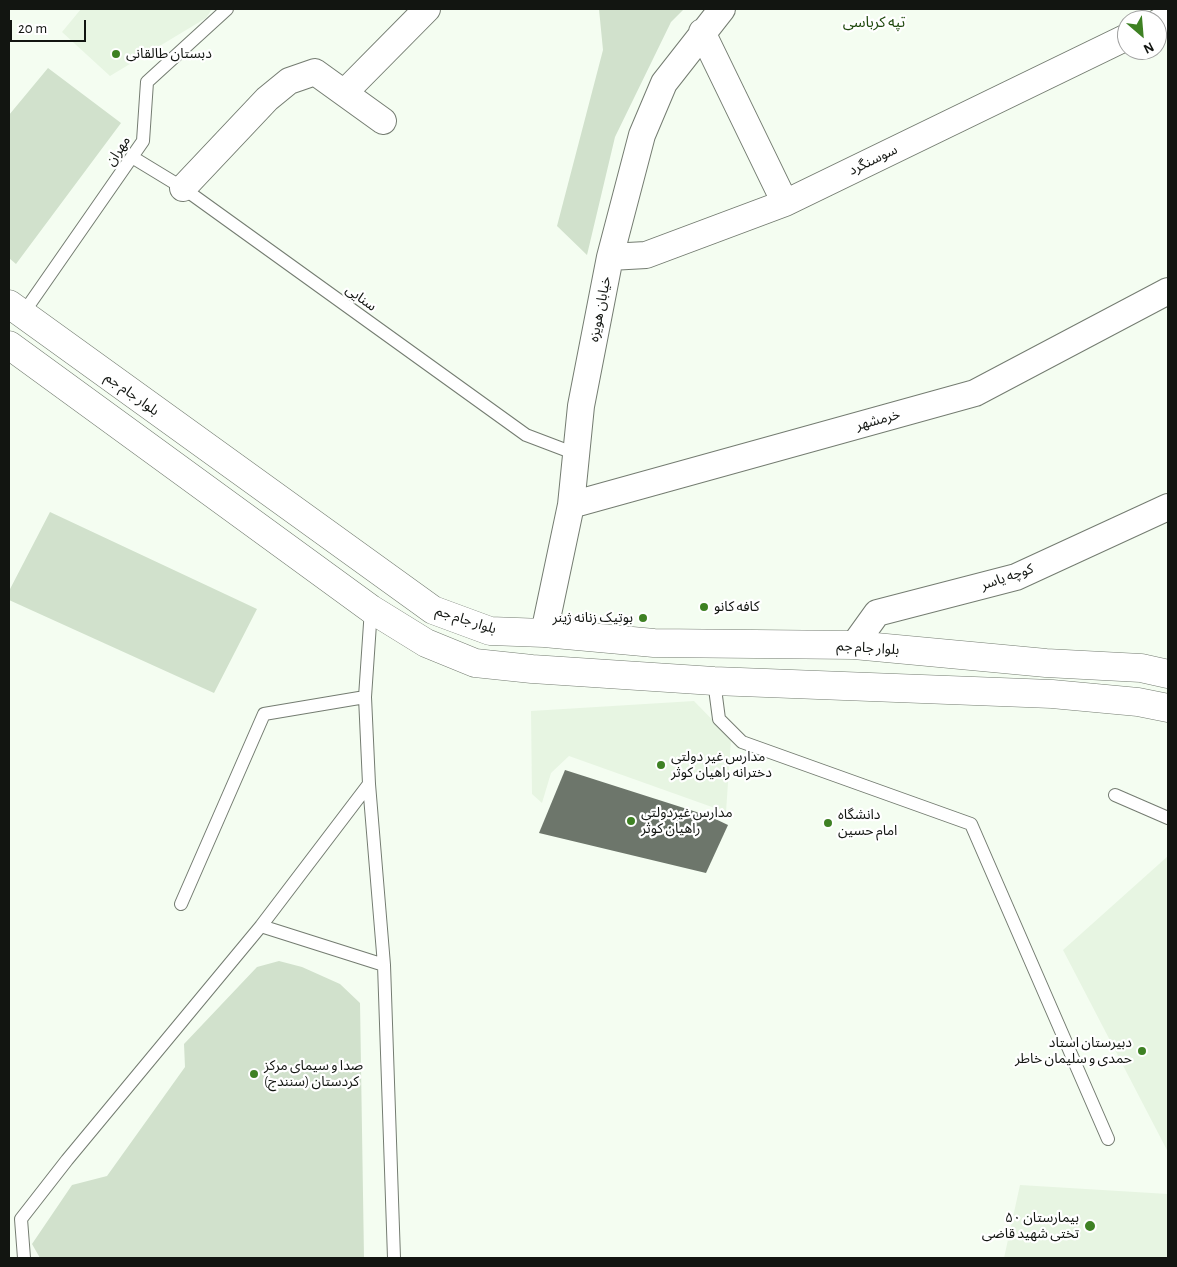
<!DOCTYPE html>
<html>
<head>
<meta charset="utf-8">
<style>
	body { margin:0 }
	#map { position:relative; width:1177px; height:1267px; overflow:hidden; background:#f4fdf1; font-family:"Alegreya Sans",sans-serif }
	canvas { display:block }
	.frame { position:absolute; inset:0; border:10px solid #121511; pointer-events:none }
	.north { position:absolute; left:1117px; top:10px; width:50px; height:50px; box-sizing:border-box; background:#fff; border:1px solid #a0a1a0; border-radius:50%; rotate:153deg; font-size:14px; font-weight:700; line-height:20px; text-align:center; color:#121511 }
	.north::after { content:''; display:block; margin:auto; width:18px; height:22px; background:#3e8123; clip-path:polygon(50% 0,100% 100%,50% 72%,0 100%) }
	.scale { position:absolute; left:10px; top:20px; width:76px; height:22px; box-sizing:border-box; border:2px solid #121511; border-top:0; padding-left:6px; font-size:15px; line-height:18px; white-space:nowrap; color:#121511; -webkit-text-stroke:4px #fff; paint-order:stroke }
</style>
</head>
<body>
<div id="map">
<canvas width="1177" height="1267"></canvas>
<div class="frame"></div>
<div class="north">N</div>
<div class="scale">20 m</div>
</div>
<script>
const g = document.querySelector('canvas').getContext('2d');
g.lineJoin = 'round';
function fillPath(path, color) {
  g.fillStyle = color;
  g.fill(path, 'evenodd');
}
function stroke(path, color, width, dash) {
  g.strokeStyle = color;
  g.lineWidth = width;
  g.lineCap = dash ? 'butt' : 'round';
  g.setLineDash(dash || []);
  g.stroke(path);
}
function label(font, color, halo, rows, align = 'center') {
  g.font = font + ' "Alegreya Sans","Noto Sans Arabic",sans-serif';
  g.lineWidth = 4.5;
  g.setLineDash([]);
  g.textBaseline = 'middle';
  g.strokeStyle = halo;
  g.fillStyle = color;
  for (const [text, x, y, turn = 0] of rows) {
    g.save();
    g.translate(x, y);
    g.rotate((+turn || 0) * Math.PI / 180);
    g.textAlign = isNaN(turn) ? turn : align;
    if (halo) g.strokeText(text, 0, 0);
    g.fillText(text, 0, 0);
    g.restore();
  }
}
fillPath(new Path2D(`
	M81 9H212L206 18 110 76 62 32Z
	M694 701 731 739 726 812 569 756 551 773 542 803 532 794 531 711Z
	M1168 856V1152L1063 950Z
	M1020 1185 1168 1194V1258H1004Z`), '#e7f5e2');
fillPath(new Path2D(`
	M599 9H684L671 22 615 137 587 255 557 226 603 50Z
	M48 68 121 123 16 264 9 258V115Z
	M50 512 257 609 214 693 9 600V591Z
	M279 961 302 967 340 984 360 1003 364 1258H40L32 1244 72 1185 107 1176 185 1067 184 1044 257 967Z`), '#d1e1cc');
fillPath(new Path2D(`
	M565 770 709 816 728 825 706 873 539 833Z`), '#6d766b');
const lane = new Path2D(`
	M132 157 183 188 526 435 576 454
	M22 315 143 141 147 82 227 9
	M371 609 365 697 369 784 384 965 394 1258
	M714 681 719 719 742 742 971 824 1108 1139
	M1115 795 1168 818
	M181 904 264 714 365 697
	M261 926 384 965
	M24 1258 21 1219 67 1160 261 926 369 784`);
const street = new Path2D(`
	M1157 23 1168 17
	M702 32 785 203
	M345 92 427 9
	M183 188 267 99 289 81 315 72 383 121
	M610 257 646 255 785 203 1127 37
	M571 505 975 393 1168 291
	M544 633 571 505 581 406 610 257 642 135 664 83 722 9
	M854 645 877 613 1016 577 1168 507`);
const secondary = new Path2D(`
	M9 304 433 610 490 631 544 633 654 643 854 645 1046 663 1141 668 1168 674
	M9 345 371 609 426 643 475 663 532 669 714 681 1052 694 1138 702 1168 708`);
stroke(lane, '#747c71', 14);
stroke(street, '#747c71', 28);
stroke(secondary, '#747c71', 29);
stroke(lane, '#fff', 12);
stroke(street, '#fff', 26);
stroke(secondary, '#fff', 28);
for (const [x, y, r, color] of [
	[116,54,5,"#3e8123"],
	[704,607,5,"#3e8123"],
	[643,618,5,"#3e8123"],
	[661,765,5,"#3e8123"],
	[631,821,5,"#3e8123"],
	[828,823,5,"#3e8123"],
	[1142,1051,5,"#3e8123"],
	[254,1074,5,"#3e8123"],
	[1090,1226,6,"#3e8123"]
]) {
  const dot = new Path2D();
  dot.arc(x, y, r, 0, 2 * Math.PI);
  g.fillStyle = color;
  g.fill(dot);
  stroke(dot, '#fff', 2);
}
label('14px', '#121511', '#fff', [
	["دبستان طالقانی",126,54],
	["کافه کانو",714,607],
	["بوتیک زنانه ژینر",633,618,"right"],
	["مدارس غیر دولتی",671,757],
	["دخترانه راهیان کوثر",671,773],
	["مدارس غیردولتی",641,813],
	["راهیان کوثر",641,829],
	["دانشگاه",838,815],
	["امام حسین",838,831],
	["دبیرستان استاد",1132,1043,"right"],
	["حمدی و سلیمان خاطر",1132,1059,"right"],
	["صدا و سیمای مرکز",264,1066],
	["کردستان (سنندج)",264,1082],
	["بیمارستان ۵۰",1079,1218,"right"],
	["تختی شهید قاضی",1079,1234,"right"]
], 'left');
label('14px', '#121511', '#fff', [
	["مهران",118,151,-56],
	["سوسنگرد",873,160,-26],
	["سنایی",361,298,36],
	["خیابان هویزه",600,309,-79],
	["بلوار جام جم",132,394,36],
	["خرمشهر",878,420,-15],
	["کوچه یاسر",1007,577,-19],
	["بلوار جام جم",466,620,18],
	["بلوار جام جم",868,648,4]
]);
label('15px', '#1e480c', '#fff', [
	["تپه کرباسی",874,22]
]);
</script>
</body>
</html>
